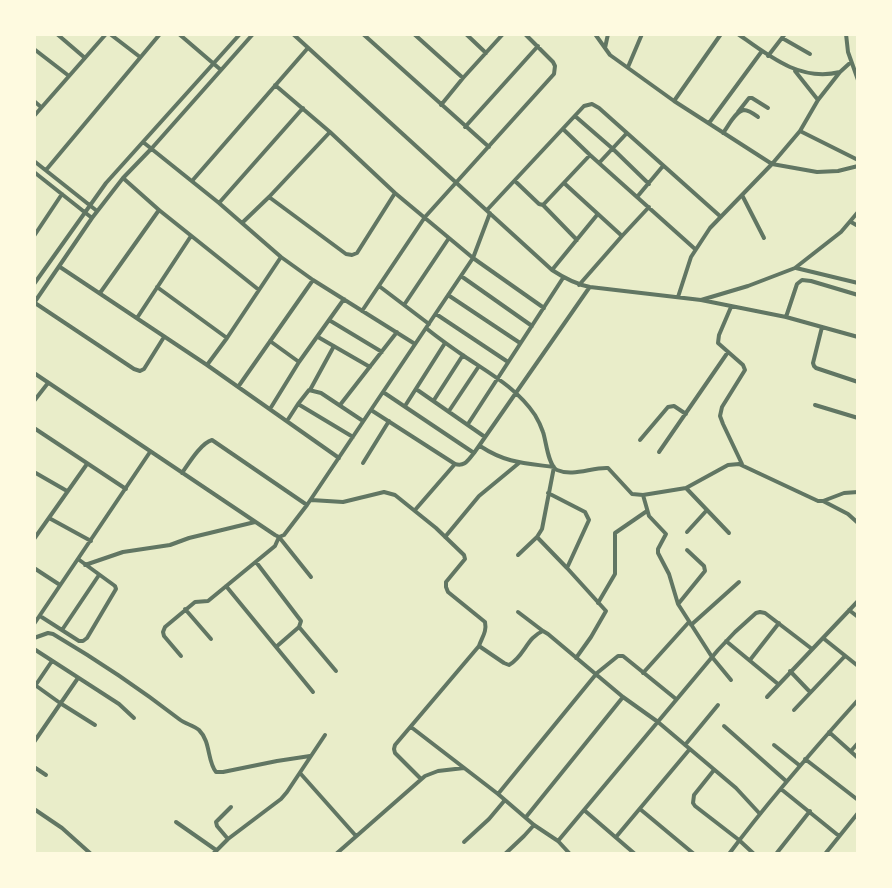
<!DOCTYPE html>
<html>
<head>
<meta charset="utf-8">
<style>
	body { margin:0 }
	#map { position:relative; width:892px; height:888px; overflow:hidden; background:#e9edc9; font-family:"Fira Sans",sans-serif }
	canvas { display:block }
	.frame { position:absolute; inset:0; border:36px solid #fefae0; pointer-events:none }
</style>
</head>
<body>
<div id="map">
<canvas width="892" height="888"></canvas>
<div class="frame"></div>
</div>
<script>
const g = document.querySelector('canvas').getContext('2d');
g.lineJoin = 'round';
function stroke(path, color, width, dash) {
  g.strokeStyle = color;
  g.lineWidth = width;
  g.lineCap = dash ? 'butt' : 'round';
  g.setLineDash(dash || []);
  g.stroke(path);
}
stroke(new Path2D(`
	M57 34 85 58
	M110 34 140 57
	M179 34 221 70
	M293 34 552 270C564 278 575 284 590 287L701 300 786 317 858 337
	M363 34 489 147
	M414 34 463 78
	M466 34 486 53
	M595 34 610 55 674 101 772 164 817 172 838 171 858 166
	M738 34C769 56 800 82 840 72
	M846 34 848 52 858 80
	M782 38 810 54
	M605 48 608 34
	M34 49 69 76
	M768 56 785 34
	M628 67 642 34
	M795 71 818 100
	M275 85 330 132 395 193 473 258 544 308
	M34 101 41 107
	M674 101 721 34
	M441 105 463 78 503 34
	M738 112 749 98H752L768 108
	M34 116 106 34
	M575 116 613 149 649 184
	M709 123 762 51
	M465 127 538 46
	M563 129 590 155 695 249
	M800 131 858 160
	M723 133C728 127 735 111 744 110 749 110 754 114 758 117
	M143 142 219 203 281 257 313 280 415 344
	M34 161 97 211
	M599 163 627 133
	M46 170 160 34
	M34 172 92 218
	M123 178 159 210 259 290
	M192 181 307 49
	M515 181 539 204 543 205 590 155
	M564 183 622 236
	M742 195 764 238
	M269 197 346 254 352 255 357 253 395 193
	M637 197 663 166
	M219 203 303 108
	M543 205 577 240
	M487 210 584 106 592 104 599 108 721 217
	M851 222 858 226
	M242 223 269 197 330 132
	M34 236 62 194
	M60 267 207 365 339 458
	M796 268 858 283
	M552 270 597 215
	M461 276 532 326
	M34 284 106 183 240 34
	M579 285 622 236 649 207
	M379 286 429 324
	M157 287 227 338
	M100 293 159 210
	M448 295 520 343
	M678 297 691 257 710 228 772 164 800 131 818 100 840 72 851 62
	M701 300 748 286 795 268 841 232 858 212
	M34 303 92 218 123 178 152 148 253 34
	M35 303 134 369 140 371 144 369 164 337
	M404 305 449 238
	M731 307 719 335 718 343 743 365 745 370 722 407 720 416 723 424 742 464
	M362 311 425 217 554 74 555 66 553 62 525 34
	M436 314 508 362
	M786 317 797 284 802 280 811 281 858 295
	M137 318 191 236
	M329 320 382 352
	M822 327 813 363 814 366 816 368 858 382
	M426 328C438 338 451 347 464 356 489 373 517 388 535 415 538 420 541 426 543 432 546 440 548 466 557 470 573 477 592 467 608 468L632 494 643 495 686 488 728 465 739 464 818 501H823L844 493 858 492
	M318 337 370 367
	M270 341 299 362
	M207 365 227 338 281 257
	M34 373 275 535 279 537 284 535 307 505 473 258 490 213
	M238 387 313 280
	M416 389 485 437
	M310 390 334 346
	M383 392 474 453
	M434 400 463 355
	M34 401 48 383
	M298 404 353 437
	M340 405 397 332
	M815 405 858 418
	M405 406 445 343
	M270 409 299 362 344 299
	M371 410 455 464C465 467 468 460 474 453L589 288
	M449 411 479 366
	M287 421 298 404 309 390 321 393 363 421
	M468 424 563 278
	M34 428 126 489
	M640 440 668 407 674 406 686 414
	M480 446C506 463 523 463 554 467L542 529 537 537 518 555
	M659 452 728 352
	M363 463 389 421
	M34 472 67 491
	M182 473C189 463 201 443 212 440L307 505
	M686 488 729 533
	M548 493 585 512 589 520 567 568
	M643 495 649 516 666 534 658 549V553L669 574 678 604 712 657 731 680
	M311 500 343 502 384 492 395 495 436 528 464 555 465 559 446 582V587L448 592 485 622C487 632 482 637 479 646L395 745 394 749 395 753 421 779
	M823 501 848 514 858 523
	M415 510 455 464
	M49 518 91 541
	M687 532 707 510
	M445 537 479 496 519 463
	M537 537 567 568 606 611 591 637 576 658
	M34 539 87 464
	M256 562 301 621 299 627 276 647
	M85 565 123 552 170 545 189 538 255 522
	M34 568 60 585
	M226 586 313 692
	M598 603 615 574V533L647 511
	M679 603 705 571 704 566 687 550
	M185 609 211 639
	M849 610 858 617
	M518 612 543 631
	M40 616 79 641H83L87 638 116 589 115 586 78 559
	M34 624 150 452
	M691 625 739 582
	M299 627 336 671
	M62 630 99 575
	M34 638 48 633 53 634C97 660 139 688 179 719 185 724 193 725 199 730 211 742 207 761 216 772H223L277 761 310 756
	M823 638 858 666
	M726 641 778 684
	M479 646 504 663 509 665C524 657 527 637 543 631L548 634 623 697 658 722 736 788 760 814
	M34 649 119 704 134 718
	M181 656 164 636 163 632 165 627 195 602 208 601 275 546 279 537 311 577
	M750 660 779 623
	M790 671 810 692
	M643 673 689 622
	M35 685 60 703 95 725
	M35 686 52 661
	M767 697 858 601
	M794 710 845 656
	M724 726 786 781
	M411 727 498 794 534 825 558 841 570 854
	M829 732 858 758
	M34 742 78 678
	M685 745 718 705
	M774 745 799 765
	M851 751 858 743
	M805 759 858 800
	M34 767 46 775
	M714 770 694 795 693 803 695 806 739 840 754 854
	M300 773 356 836
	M781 789 839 836
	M498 794 597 673 618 656H623L676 699
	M34 809 62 828 91 854
	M640 809 694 854
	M584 810 635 854
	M526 817 623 697
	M176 822 216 850
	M616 837 689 750
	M228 839 217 826 216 822 231 807
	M558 841 718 650 735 632 756 613 760 612 765 613 812 649
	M464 842 489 819 505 800
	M213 854 228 839 281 799 287 792 325 735
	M336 854 425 776 438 771 464 768
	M505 854 524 836 534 825
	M729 854C769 800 813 750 858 700
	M776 854 810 811
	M825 854 858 813`), '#617663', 4);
</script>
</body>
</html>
